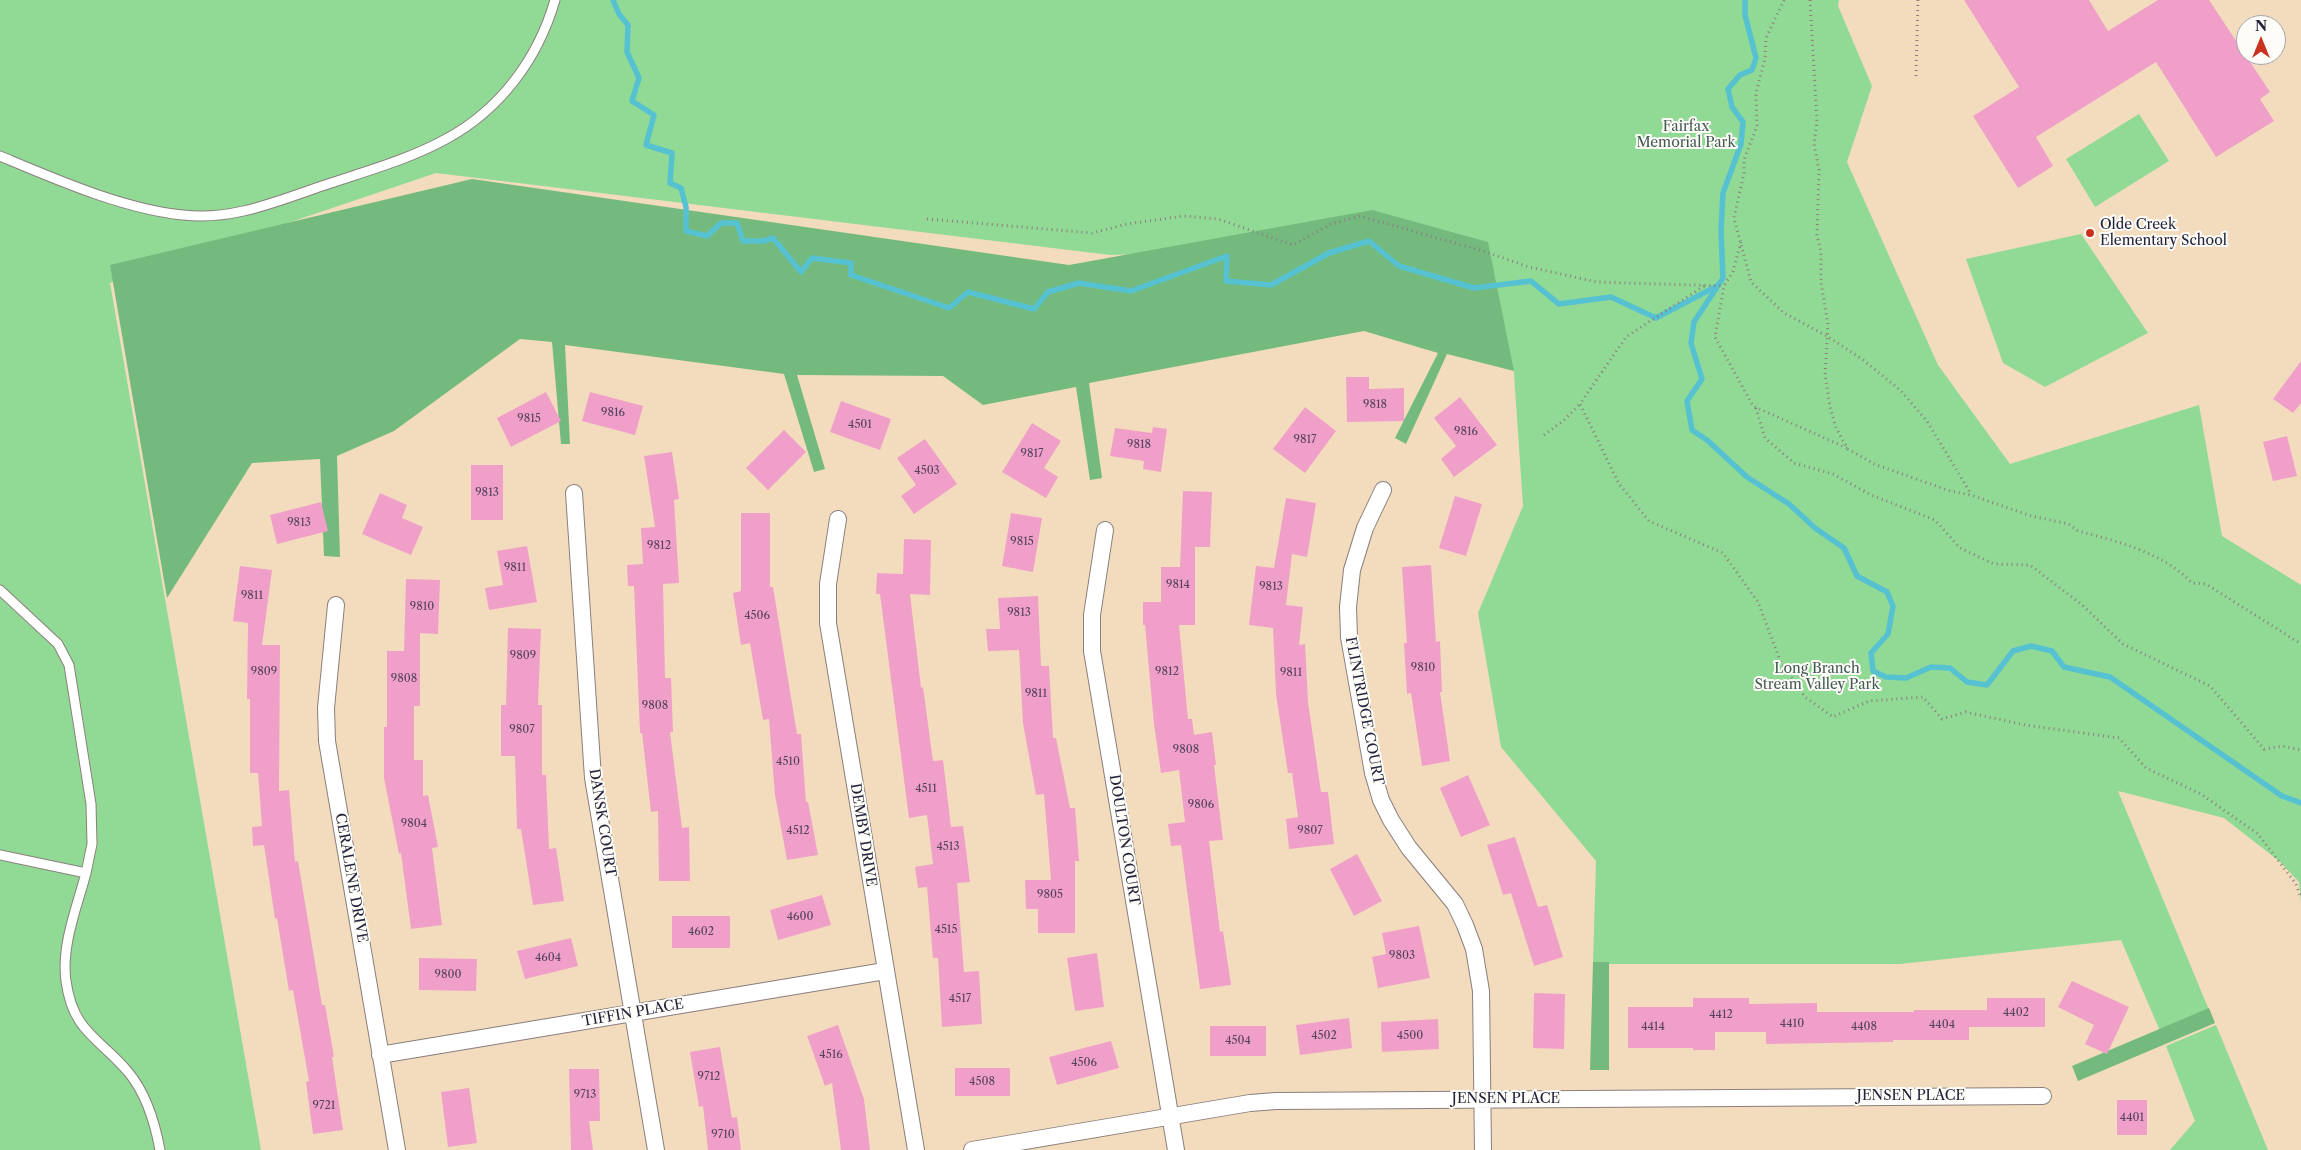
<!DOCTYPE html>
<html>
<head>
<meta charset="utf-8">
<style>
	body { margin:0 }
	#map { position:relative; width:2301px; height:1150px; overflow:hidden; background:#f3dcbe; font-family:"Libre Caslon Text",serif }
	canvas { display:block }
	.north { position:absolute; left:2236px; top:15px; width:50px; height:50px; box-sizing:border-box; background:#fdfcf7; border:1px solid #a5a5ac; border-radius:50%; rotate:0deg; font-size:14px; font-weight:700; line-height:20px; text-align:center; color:#22223b }
	.north::after { content:''; display:block; margin:auto; width:18px; height:22px; background:#c8321e; clip-path:polygon(50% 0,100% 100%,50% 72%,0 100%) }
</style>
</head>
<body>
<div id="map">
<canvas width="2301" height="1150"></canvas>
<div class="north">N</div>
</div>
<script>
const g = document.querySelector('canvas').getContext('2d');
g.lineJoin = 'round';
function fillPath(path, color) {
  g.fillStyle = color;
  g.fill(path, 'evenodd');
}
function stroke(path, color, width, dash) {
  g.strokeStyle = color;
  g.lineWidth = width;
  g.lineCap = dash ? 'butt' : 'round';
  g.setLineDash(dash || []);
  g.stroke(path);
}
function label(font, color, halo, rows, align = 'center') {
  g.font = font + ' "Libre Caslon Text",serif';
  g.lineWidth = 4;
  g.setLineDash([]);
  g.textBaseline = 'middle';
  g.strokeStyle = halo;
  g.fillStyle = color;
  for (const [text, x, y, turn = 0] of rows) {
    g.save();
    g.translate(x, y);
    g.rotate((+turn || 0) * Math.PI / 180);
    g.textAlign = isNaN(turn) ? turn : align;
    if (halo) g.strokeText(text, 0, 0);
    g.fillText(text, 0, 0);
    g.restore();
  }
}
fillPath(new Path2D(`
	M0 0H1839L1838 6 1872 86 1847 162 1938 365 2010 464 2199 405 2222 536 2301 585V903L2299 882 2279 861 2224 818 2118 791 2209 1010 2160 1031 2121 940 1900 964H1593L1596 861 1501 747 1478 613 1523 506 1514 374 1488 244 1110 255 436 173 110 283 261 1150H0Z
	M2139 114 2169 161 2095 207 2066 159Z
	M2081 234 2148 333 2045 387 2003 363 1966 259Z
	M2216 1025 2268 1150H2170L2195 1121 2166 1046Z`), '#91da95');
fillPath(new Path2D(`
	M472 179 1069 265 1372 210 1488 242 1514 371 1447 354 1406 444 1395 438 1438 353 1364 331 1089 383 1102 478 1090 480 1076 387 983 405 943 376 797 375 825 469 814 472 784 374 565 345 570 444H561L552 342 520 339 394 431 337 456 340 557 324 556 320 459 252 463 167 598 110 265Z
	M1593 962H1609V1070H1590Z
	M2209 1008 2215 1023 2078 1081 2072 1066Z`), '#74ba7e');
stroke(new Path2D(`
	M613 0 619 14 628 25 627 52 639 78 632 101 654 115 646 145 672 153 670 183 681 188 686 207V231L707 236 721 223H737L743 241H763L773 238 801 272 812 258 851 263V275L949 308 968 292 1034 309 1048 292 1079 283 1131 291 1227 256 1226 281 1271 285 1329 253 1369 241 1399 266 1474 288 1531 281 1559 304 1611 297 1656 318 1717 286
	M1745 0V15L1756 58 1752 70 1740 75 1728 89 1732 107 1743 122 1741 144 1723 193 1721 231 1723 278 1694 322 1691 343 1702 379 1687 401 1692 430 1707 440 1747 477 1789 504 1815 528 1844 548 1857 576 1887 592 1893 606 1888 634 1871 653 1873 671 1886 677 1906 678 1931 667 1950 668 1967 682 1987 685 2013 651 2031 646 2052 651 2064 667 2110 677 2282 796 2301 803`), '#56c1d0', 5.5);
fillPath(new Path2D(`
	M1964 0H2089L2108 31 2158 0H2209L2270 92 2260 99 2274 121 2216 157 2156 62 2036 137 2053 166 2018 188 1973 116 2019 87Z
	M2301 361V403L2293 413 2273 399Z
	M1346 377H1369V389L1404 388V421L1347 422Z
	M546 392 561 421 511 447 497 418Z
	M590 392 643 406 635 435 582 421Z
	M1460 397 1497 445 1454 477 1441 459 1456 446 1434 418Z
	M841 401 891 419 880 450 830 432Z
	M1305 407 1336 431 1305 473 1273 449Z
	M1032 423 1061 441 1044 468 1058 477 1046 498 1002 472Z
	M1153 427 1167 429 1161 472 1143 469 1144 461 1110 456 1115 428 1152 433Z
	M784 430 806 452 768 490 746 468Z
	M2287 436 2297 476 2273 481 2263 442Z
	M925 439 957 484 914 514 901 496 916 485 897 458Z
	M672 452 679 499 674 500 679 583 663 584 665 678H671L673 732H670L682 828 689 827 690 881H659L658 811 651 812 642 733H640L634 586H628L627 565 643 564 641 528 655 527 644 456Z
	M471 465H503V520H471Z
	M1183 491 1212 492 1210 547H1195V625H1179L1188 719H1192L1194 735 1212 732 1216 765H1214L1223 840 1209 841 1220 932 1223 931 1231 985 1200 989 1181 845 1171 846 1168 824 1185 822 1179 770 1161 773 1154 724 1145 625H1143V602H1161V567H1180Z
	M380 493 407 505 402 518 423 527 411 555 362 534Z
	M1455 496 1482 504 1466 556 1439 548Z
	M1286 498 1316 503 1307 557 1292 554 1286 605 1303 607 1299 645 1305 644 1308 702 1321 792H1328L1334 844 1289 849 1286 819 1298 817 1292 773H1288L1276 694 1273 628 1249 625 1256 566 1274 568Z
	M321 502 328 531 277 544 270 515Z
	M741 513H770V587H773L797 734H801L806 802H808L818 855 787 860 775 795 769 719 763 720 750 643 741 645 733 593 741 591Z
	M1011 513 1042 518 1033 572 1002 566Z
	M904 539 931 540 930 595 910 594 921 688 923 687 933 761 943 760 951 827 963 826 970 882 957 883 964 972 979 971 982 1024 942 1027 938 958H933L927 887 918 888 915 867 933 864 927 815 909 818 880 594H876L877 573 903 574Z
	M527 546 537 602 489 610 485 588 503 585 497 551Z
	M1431 565 1436 642 1440 641 1442 692H1440L1450 761 1422 766 1411 693 1407 694 1404 643H1407L1402 567Z
	M240 566 272 570 262 645H280L279 791 289 790 295 862 298 861 322 1005H325L334 1057H332L343 1130 313 1134 306 1082 309 1081 293 990 289 991 277 918 275 919 264 845 253 846 252 827 262 826 258 773H250V699H247L248 623 233 621Z
	M406 579 440 580 438 634 420 633V706H414V760H423V796L428 795 438 847 432 848 442 925 411 929 401 853 399 854 384 778V727H387V651H404Z
	M1038 596 1041 666H1049L1053 738H1056L1070 808H1075L1079 861H1075V933H1038V909H1026L1025 880H1051L1044 794 1036 795 1023 723 1019 650 988 651 986 629H1000L998 598Z
	M508 628 541 629 538 705H542V775H546L549 849 556 848 564 901 533 905 521 829H517L515 756H501V705H506Z
	M1468 775 1490 825 1461 837 1440 788Z
	M1515 837 1538 907 1547 905 1563 957 1534 966 1511 893 1503 895 1487 845Z
	M1357 854 1382 901 1354 916 1330 869Z
	M822 895 831 925 778 940 770 910Z
	M672 916H730V948H672Z
	M1419 926 1430 978 1378 988 1372 957 1386 954 1382 933Z
	M571 938 578 966 525 979 517 951Z
	M1097 953 1104 1007 1075 1011 1067 958Z
	M419 958 477 959 476 991 419 990Z
	M2072 981 2129 1007 2107 1054 2085 1044 2094 1025 2058 1007Z
	M1534 993 1565 994 1564 1049 1533 1048Z
	M1693 998H1749V1004L1817 1003V1012H1914V1010H1987V998H2045V1027H1969V1040H1893V1042L1766 1044V1032H1715V1050H1693V1048H1628V1007H1693Z
	M1349 1018 1352 1048 1300 1055 1296 1025Z
	M1438 1019 1439 1049 1382 1052 1381 1022Z
	M838 1025 864 1099 870 1150H841L832 1083 825 1086 807 1036Z
	M1210 1026H1266V1056H1210Z
	M1111 1041 1119 1068 1057 1085 1049 1057Z
	M720 1047 732 1118 737 1117 741 1150H708L703 1106 699 1107 690 1052Z
	M955 1068H1010V1096H955Z
	M569 1069H599L600 1121H589L593 1150H571Z
	M469 1088 477 1143 448 1147 441 1092Z
	M2117 1100H2147V1135H2117Z`), '#f0a0c8');
const service = new Path2D(`
	M0 156C55 179 123 209 183 215 232 221 277 201 322 186 363 172 408 160 446 139 500 110 538 59 555 0
	M0 590 58 644 69 665 91 804 92 844 86 873
	M0 855 86 873C77 907 61 946 66 981 73 1033 100 1038 129 1073 147 1095 155 1123 160 1150`);
const minor = new Path2D(`
	M1383 490 1365 528 1352 570 1348 607 1349 637 1373 773 1381 800 1391 820 1409 848 1455 904 1465 925 1474 949 1481 991 1483 1150
	M574 493 593 778 656 1150
	M838 519 828 584V623L916 1150
	M1105 530 1092 615V651L1176 1150
	M336 605 326 708 327 741 397 1150
	M380 1055 885 971
	M972 1150 1250 1103 1276 1101 2043 1096`);
stroke(service, '#8a7f7c', 11);
stroke(minor, '#8a7f7c', 18);
stroke(new Path2D(`
	M1784 0 1766 38 1765 58 1756 93 1757 126 1744 160V173L1734 218 1751 282 1784 313 1827 336 1862 359 1900 390 1927 421 1971 494
	M1810 0 1817 122 1814 144 1819 170 1817 235 1821 253V282L1828 325 1825 375 1830 407 1836 428 1848 449 1874 464 1950 491 1971 495 2031 516 2069 524 2078 531C2119 542 2162 552 2192 583L2206 584 2301 644
	M1916 76 1918 0
	M927 219 1092 233 1127 224 1184 216 1218 219 1293 245 1331 224 1360 216 1483 251 1529 267 1597 282 1724 286
	M1741 242 1733 271 1724 286 1715 337 1753 406 1847 448
	M1704 286 1626 337 1580 404 1619 484 1649 521 1723 553 1758 602 1781 663 1805 697 1833 717 1869 701 1923 697 1942 719 1966 712 2025 725 2119 738 2146 768 2201 794 2258 834 2296 884 2301 898
	M1756 408 1765 438 1794 463 1833 474 1871 495 1935 520 1960 548 1994 564 2030 565 2081 604 2123 644 2210 686 2264 749 2283 746 2301 750
	M1544 435 1563 421 1580 404`), '#8a7f7c', 3, [1, 4]);
stroke(service, '#fff', 9);
stroke(minor, '#fff', 16);
for (const [x, y, r, color] of [
	[2090,233,5,"#c8321e"]
]) {
  const dot = new Path2D();
  dot.arc(x, y, r, 0, 2 * Math.PI);
  g.fillStyle = color;
  g.fill(dot);
  stroke(dot, '#fdfcf7', 2);
}
label('11px', '#56425e', null, [
	["9818",1375,405],
	["9816",613,413],
	["9815",529,419],
	["4501",860,425],
	["9816",1466,432],
	["9817",1305,440],
	["9818",1139,445],
	["9817",1032,454],
	["4503",927,471],
	["9813",487,493],
	["9813",299,523],
	["9815",1022,542],
	["9812",659,546],
	["9811",515,568],
	["9814",1178,585],
	["9813",1271,587],
	["9811",252,596],
	["9810",422,607],
	["9813",1019,613],
	["4506",757,616],
	["9809",523,656],
	["9810",1423,668],
	["9809",264,672],
	["9812",1167,672],
	["9811",1291,673],
	["9808",404,679],
	["9811",1036,694],
	["9808",655,706],
	["9807",522,730],
	["9808",1186,750],
	["4510",788,762],
	["4511",926,789],
	["9806",1201,805],
	["9804",414,824],
	["4512",798,831],
	["9807",1310,831],
	["4513",948,847],
	["9805",1050,895],
	["4600",800,917],
	["4515",946,930],
	["4602",701,932],
	["9803",1402,956],
	["4604",548,958],
	["9800",448,975],
	["4517",960,999],
	["4402",2016,1013],
	["4412",1721,1015],
	["4410",1792,1024],
	["4404",1942,1025],
	["4414",1653,1027],
	["4408",1864,1027],
	["4502",1324,1036],
	["4500",1410,1036],
	["4504",1238,1041],
	["4516",831,1055],
	["4506",1084,1063],
	["9712",709,1077],
	["4508",982,1082],
	["9713",585,1095],
	["9721",324,1106],
	["4401",2132,1118],
	["9710",723,1135]
]);
label('14px', '#435956', '#fdfcf7', [
	["Fairfax",1686,127],
	["Memorial Park",1686,143],
	["Long Branch",1817,669],
	["Stream Valley Park",1817,685]
]);
label('14px', '#22223b', '#fdfcf7', [
	["Olde Creek",2100,225],
	["Elementary School",2100,241]
], 'left');
label('14px', '#22223b', '#fdfcf7', [
	["FLINTRIDGE COURT",1364,711,79],
	["DANSK COURT",602,823,81],
	["DEMBY DRIVE",863,835,81],
	["DOULTON COURT",1124,840,81],
	["CERALENE DRIVE",351,878,80],
	["TIFFIN PLACE",633,1013,-10],
	["JENSEN PLACE",1911,1096],
	["JENSEN PLACE",1506,1099]
]);
</script>
</body>
</html>
